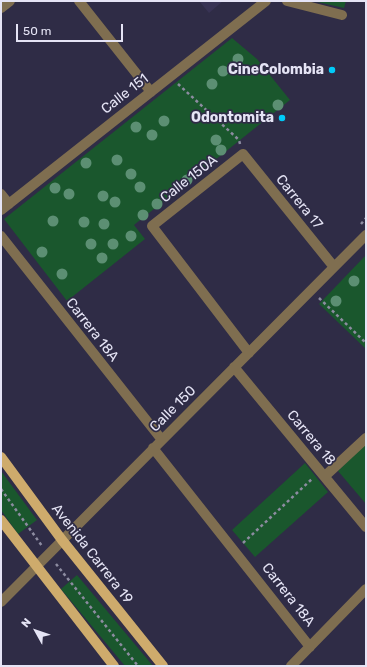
<!DOCTYPE html>
<html>
<head>
<meta charset="utf-8">
<style>
	body { margin:0 }
	#map { position:relative; width:367px; height:667px; overflow:hidden; background:#2f2c46; font-family:Rubik,sans-serif }
	canvas { display:block }
	.frame { position:absolute; inset:0; border:2px solid #e5e4f5; pointer-events:none }
	.north { position:absolute; left:16px; top:611px; width:40px; height:40px; -webkit-text-stroke:3px #2f2c46; paint-order:stroke; rotate:310deg; font-size:11px; font-weight:700; line-height:16px; text-align:center; color:#e5e4f5 }
	.north::after { content:''; display:block; margin:auto; width:14px; height:18px; background:#e5e4f5; clip-path:polygon(50% 0,100% 100%,50% 72%,0 100%) }
	.scale { position:absolute; left:16px; top:24px; width:107px; height:18px; box-sizing:border-box; border:2px solid #e5e4f5; border-top:0; padding-left:5px; font-size:12px; line-height:14px; white-space:nowrap; color:#e5e4f5; -webkit-text-stroke:3px #2f2c46; paint-order:stroke }
</style>
</head>
<body>
<div id="map">
<canvas width="367" height="667"></canvas>
<div class="frame"></div>
<div class="north">N</div>
<div class="scale">50 m</div>
</div>
<script>
const g = document.querySelector('canvas').getContext('2d');
g.lineJoin = 'round';
function fillPath(path, color) {
  g.fillStyle = color;
  g.fill(path, 'evenodd');
}
function stroke(path, color, width, dash) {
  g.strokeStyle = color;
  g.lineWidth = width;
  g.lineCap = dash ? 'butt' : 'round';
  g.setLineDash(dash || []);
  g.stroke(path);
}
function label(font, color, halo, rows, align = 'center') {
  g.font = font + ' Rubik,sans-serif';
  g.lineWidth = 3.5;
  g.setLineDash([]);
  g.textBaseline = 'middle';
  g.strokeStyle = halo;
  g.fillStyle = color;
  for (const [text, x, y, turn = 0] of rows) {
    g.save();
    g.translate(x, y);
    g.rotate((+turn || 0) * Math.PI / 180);
    g.textAlign = isNaN(turn) ? turn : align;
    if (halo) g.strokeText(text, 0, 0);
    g.fillText(text, 0, 0);
    g.restore();
  }
}
fillPath(new Path2D(`
	M199 1H223L209 13Z`), '#383354');
fillPath(new Path2D(`
	M313 1H346L344 8Z
	M232 38 257 59 290 100 134 225 145 239 67 301 4 219Z
	M366 255V349L319 304Z
	M366 443V504L338 471Z
	M305 463 328 492 255 557 232 530Z
	M1 471 37 520 18 534 1 510Z
	M77 575 153 666H125L61 589Z`), '#1a572d');
stroke(new Path2D(`
	M178 84 239 140 240 144
	M361 224 366 218
	M319 298 366 343
	M1 489 42 546
	M243 543 313 478
	M56 564 138 666`), '#8d8ca1', 2.5, [3, 3]);
stroke(new Path2D(`
	M79 1 151 92
	M287 1 342 15
	M1 8 10 1
	M1 194 9 204
	M1 210 266 1
	M1 236 162 440
	M249 353 152 226 243 154 334 267
	M234 367 366 527
	M153 448 310 647
	M325 476 366 438
	M1 602 366 235
	M291 666 366 589`), '#7f6e50', 10);
stroke(new Path2D(`
	M1 457 62 540 163 666
	M1 520 114 666`), '#ceab6c', 10);
g.fillStyle = '#5c8f73';
for (const [x, y] of [
	[238,59],
	[223,71],
	[212,84],
	[278,105],
	[164,121],
	[136,127],
	[152,135],
	[216,140],
	[221,150],
	[117,160],
	[86,163],
	[131,174],
	[187,180],
	[140,187],
	[55,188],
	[69,194],
	[103,196],
	[115,202],
	[157,204],
	[143,215],
	[53,221],
	[84,222],
	[104,224],
	[131,236],
	[91,244],
	[113,244],
	[42,252],
	[102,258],
	[62,274],
	[354,281],
	[336,301]
]) {
  g.beginPath();
  g.arc(x, y, 5.5, 0, 2 * Math.PI);
  g.fill();
}
for (const [x, y, r, color] of [
	[332,70,4,"#00cbf9"],
	[282,118,4,"#00cbf9"]
]) {
  const dot = new Path2D();
  dot.arc(x, y, r, 0, 2 * Math.PI);
  g.fillStyle = color;
  g.fill(dot);
  stroke(dot, '#2f2c46', 1.5);
}
label('bold 14px', '#e5e4f5', '#2f2c46', [
	["CineColombia",324,70],
	["Odontomita",274,118]
], 'right');
label('14px', '#e5e4f5', '#2f2c46', [
	["Calle 151",125,94,-38],
	["Calle 150A",189,179,-38],
	["Carrera 17",299,202,51],
	["Carrera 18A",92,330,52],
	["Calle 150",173,409,-45],
	["Carrera 18",311,438,50],
	["Avenida Carrera 19",92,554,52],
	["Carrera 18A",288,595,52]
]);
</script>
</body>
</html>
